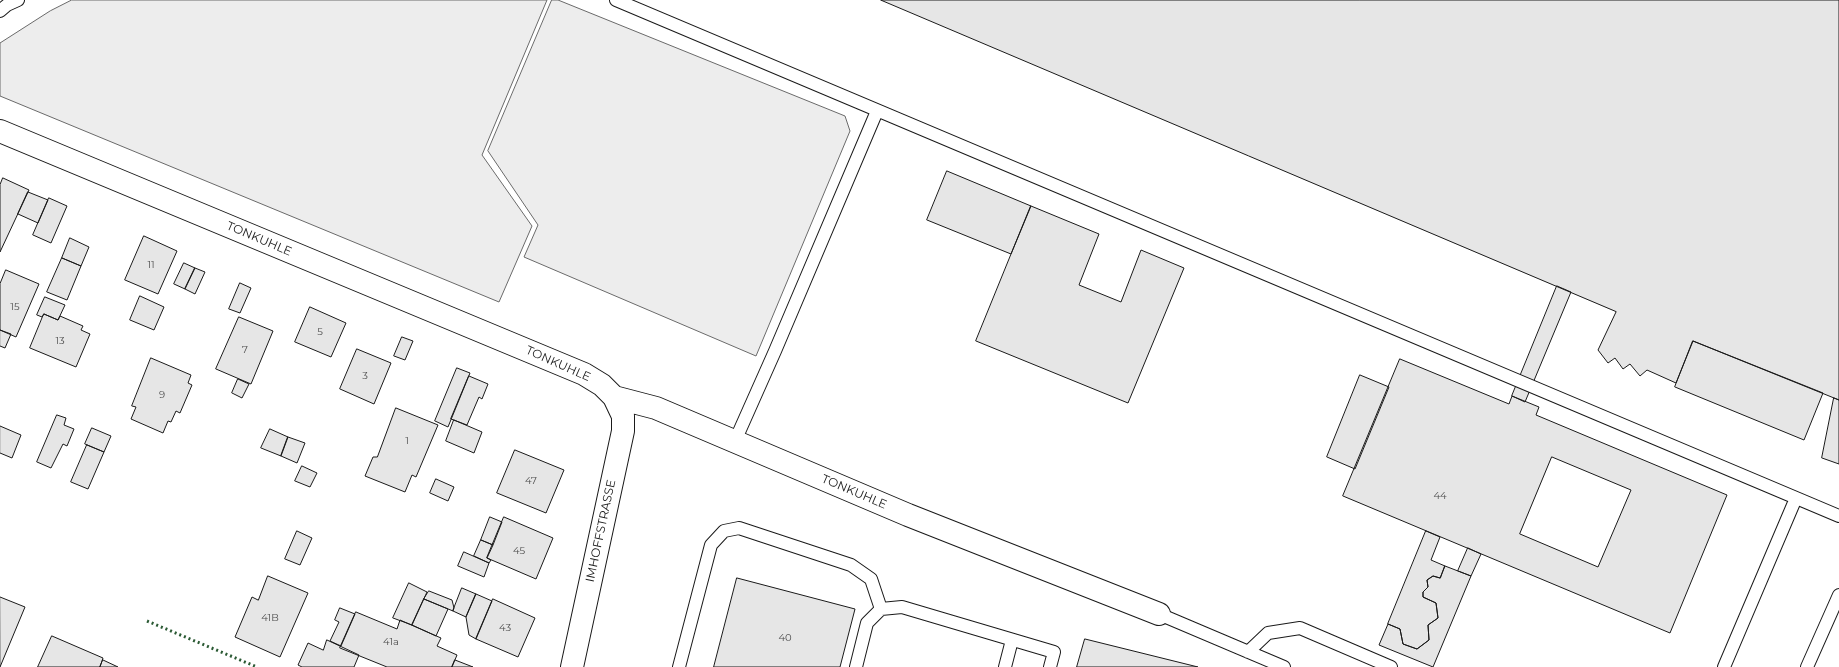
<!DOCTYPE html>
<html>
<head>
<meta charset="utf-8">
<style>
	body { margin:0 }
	canvas { display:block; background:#fff }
</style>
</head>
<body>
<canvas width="1839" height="667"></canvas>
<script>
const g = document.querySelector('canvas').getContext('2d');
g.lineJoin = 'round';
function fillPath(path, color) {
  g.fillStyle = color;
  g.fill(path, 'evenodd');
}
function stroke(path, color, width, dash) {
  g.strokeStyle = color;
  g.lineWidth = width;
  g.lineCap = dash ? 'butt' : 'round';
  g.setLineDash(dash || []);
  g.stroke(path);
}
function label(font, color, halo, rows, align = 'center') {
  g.font = font + ' Montserrat,sans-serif';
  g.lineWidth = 3;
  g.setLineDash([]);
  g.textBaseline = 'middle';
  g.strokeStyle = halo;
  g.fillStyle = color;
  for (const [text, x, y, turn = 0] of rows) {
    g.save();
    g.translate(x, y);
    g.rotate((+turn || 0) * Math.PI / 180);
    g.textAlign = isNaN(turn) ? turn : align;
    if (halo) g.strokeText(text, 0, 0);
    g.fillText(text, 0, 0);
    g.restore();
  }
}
const built = new Path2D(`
	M72 0H547L482 155 532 226 499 302 0 96V43L50 11Z
	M552 0H558L845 116 850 131 756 356 524 257 538 225 488 151Z`);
fillPath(built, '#ededed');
stroke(built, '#6a6a6a', 1);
const building = new Path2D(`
	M881 0H1839V400L1693 341 1676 383 1647 370 1640 376 1630 364 1623 369 1615 358 1608 363 1598 350 1616 312Z
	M947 171 1031 206 1011 254 927 220Z
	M3 178 29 190 0 252V185Z
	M28 192 48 200 38 223 18 214Z
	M49 198 67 206 51 243 33 235Z
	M1031 206 1099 234 1079 285 1121 302 1141 250 1184 268 1128 403 976 341Z
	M144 236 177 251 158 294 125 280Z
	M70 238 89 247 81 266 62 258Z
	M62 258 81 266 67 300 47 292Z
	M184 263 195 268 185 289 174 284Z
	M195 268 205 272 195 294 185 289Z
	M6 270 39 284 16 337 0 330V284Z
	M240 283 251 288 240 313 229 309Z
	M1557 286 1571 292 1525 402 1512 396Z
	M140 296 164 307 154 330 130 320Z
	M45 297 65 305 58 320 44 314 42 317 37 315Z
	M310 307 346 323 331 357 295 342Z
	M44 314 58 320 60 316 83 326 81 330 90 334 76 367 30 348Z
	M239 317 273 331 251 384 216 369Z
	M0 330 11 334 5 348 0 346Z
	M402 337 413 341 405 360 394 356Z
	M1693 341 1823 393 1804 440 1675 387Z
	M357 349 391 363 374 404 340 389Z
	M151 358 191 375 188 383 192 385 180 413 176 411 171 422 168 421 163 433 131 419 136 407 132 406Z
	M1400 359 1509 404 1512 396 1539 407 1536 415 1727 495 1670 633 1343 496ZM1552 457 1631 490 1598 567 1520 534Z
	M457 368 470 373 448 427 435 421Z
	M1360 375 1389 387 1355 469 1327 457Z
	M469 376 488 384 482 399 479 397 467 425 451 419Z
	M238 379 249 384 242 398 232 393Z
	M1834 398 1839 400V464L1822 458Z
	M396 408 438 425 416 477 412 475 405 492 365 476 373 457H377Z
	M57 415 66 418 64 425 74 429 67 446 63 444 51 468 37 462Z
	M454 420 482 432 474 453 446 441Z
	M0 426 21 435 12 458 0 453Z
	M92 428 111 436 104 452 85 444Z
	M270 429 288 437 281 456 261 448Z
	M288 437 305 443 297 463 281 456Z
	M87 445 104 452 88 489 71 482Z
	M515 450 564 470 546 513 497 493Z
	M302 466 317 473 310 487 295 481Z
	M436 479 454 487 448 501 430 493Z
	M490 517 502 522 493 545 481 540Z
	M504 517 553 538 536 579 487 558Z
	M297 531 312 538 300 565 285 559Z
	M1426 531 1440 537 1431 560 1445 566 1440 578 1433 576 1427 580 1428 587 1423 592V597L1436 603 1438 618 1428 625 1429 640 1417 649 1403 644 1400 629 1388 624Z
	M481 540 493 545 487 558 491 560 489 563 474 556Z
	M1468 548 1481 554 1471 576 1458 571Z
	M464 552 489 563 484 577 458 566Z
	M1445 566 1471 576 1433 667 1379 645 1388 624 1400 629 1403 644 1417 649 1429 640 1428 625 1438 618 1436 603 1423 597V592L1428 587 1427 580 1433 576 1440 578Z
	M268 576 308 593 280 657 235 637 252 597 258 600Z
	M737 578 855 609 840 667H714Z
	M409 583 427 592 412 625 393 618Z
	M462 588 476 594 466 617 453 611Z
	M429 591 452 600 454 608 453 611 424 599Z
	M476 594 492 601 476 639 469 635 466 617Z
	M0 597 25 607 0 667Z
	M424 599 448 609 436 636 412 625Z
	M493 599 535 618 518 657 476 639Z
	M340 608 355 614 341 646 330 641 339 622 335 620Z
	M356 612 397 629 400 620 441 638 437 646 457 655 452 667H387L340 648Z
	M52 636 103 658 100 667H38Z
	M1085 639 1198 667H1077Z
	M327 640 359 655 354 667H302L298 665 308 643 323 650Z
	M103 660 118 667H100Z
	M455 660 473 667H452Z`);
fillPath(building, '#e6e6e6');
stroke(building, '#1a1a1a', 1);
const service = new Path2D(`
	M616 0 1839 516
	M0 11 7 5 18 0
	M735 441 775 351 877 111
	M1159 614 1284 667
	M1248 652 1268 633 1300 628 1391 667
	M679 667 711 545 724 531 739 528 851 565 871 579 881 609
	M856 667 867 623 881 609 902 607 1054 652 1050 667
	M1005 667 1012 640
	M1724 667 1796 498
	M1807 667 1839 595`);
const minor = new Path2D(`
	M0 131 584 374 602 385 614 397 656 408 908 515 1159 614
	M572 667 623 431V416L614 397`);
stroke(service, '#1a1a1a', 14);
stroke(minor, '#1a1a1a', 24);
stroke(service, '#fff', 12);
stroke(minor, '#fff', 22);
stroke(new Path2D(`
	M147 621 257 667`), '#2b5a34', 3, [2, 3]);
label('10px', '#4d4d4d', null, [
	["11",151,265],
	["15",15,307],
	["5",320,332],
	["13",60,341],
	["7",245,350],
	["3",365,376],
	["9",162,395],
	["1",407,441],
	["47",531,481],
	["44",1440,496],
	["45",519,551],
	["41B",270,618],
	["43",505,628],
	["40",785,638],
	["41a",391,642]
]);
label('12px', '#1a1a1a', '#fff', [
	["TONKUHLE",259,239,23],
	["TONKUHLE",558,364,24],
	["TONKUHLE",854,492,23],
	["IMHOFFSTRASSE",601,531,-78]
]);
</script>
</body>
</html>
